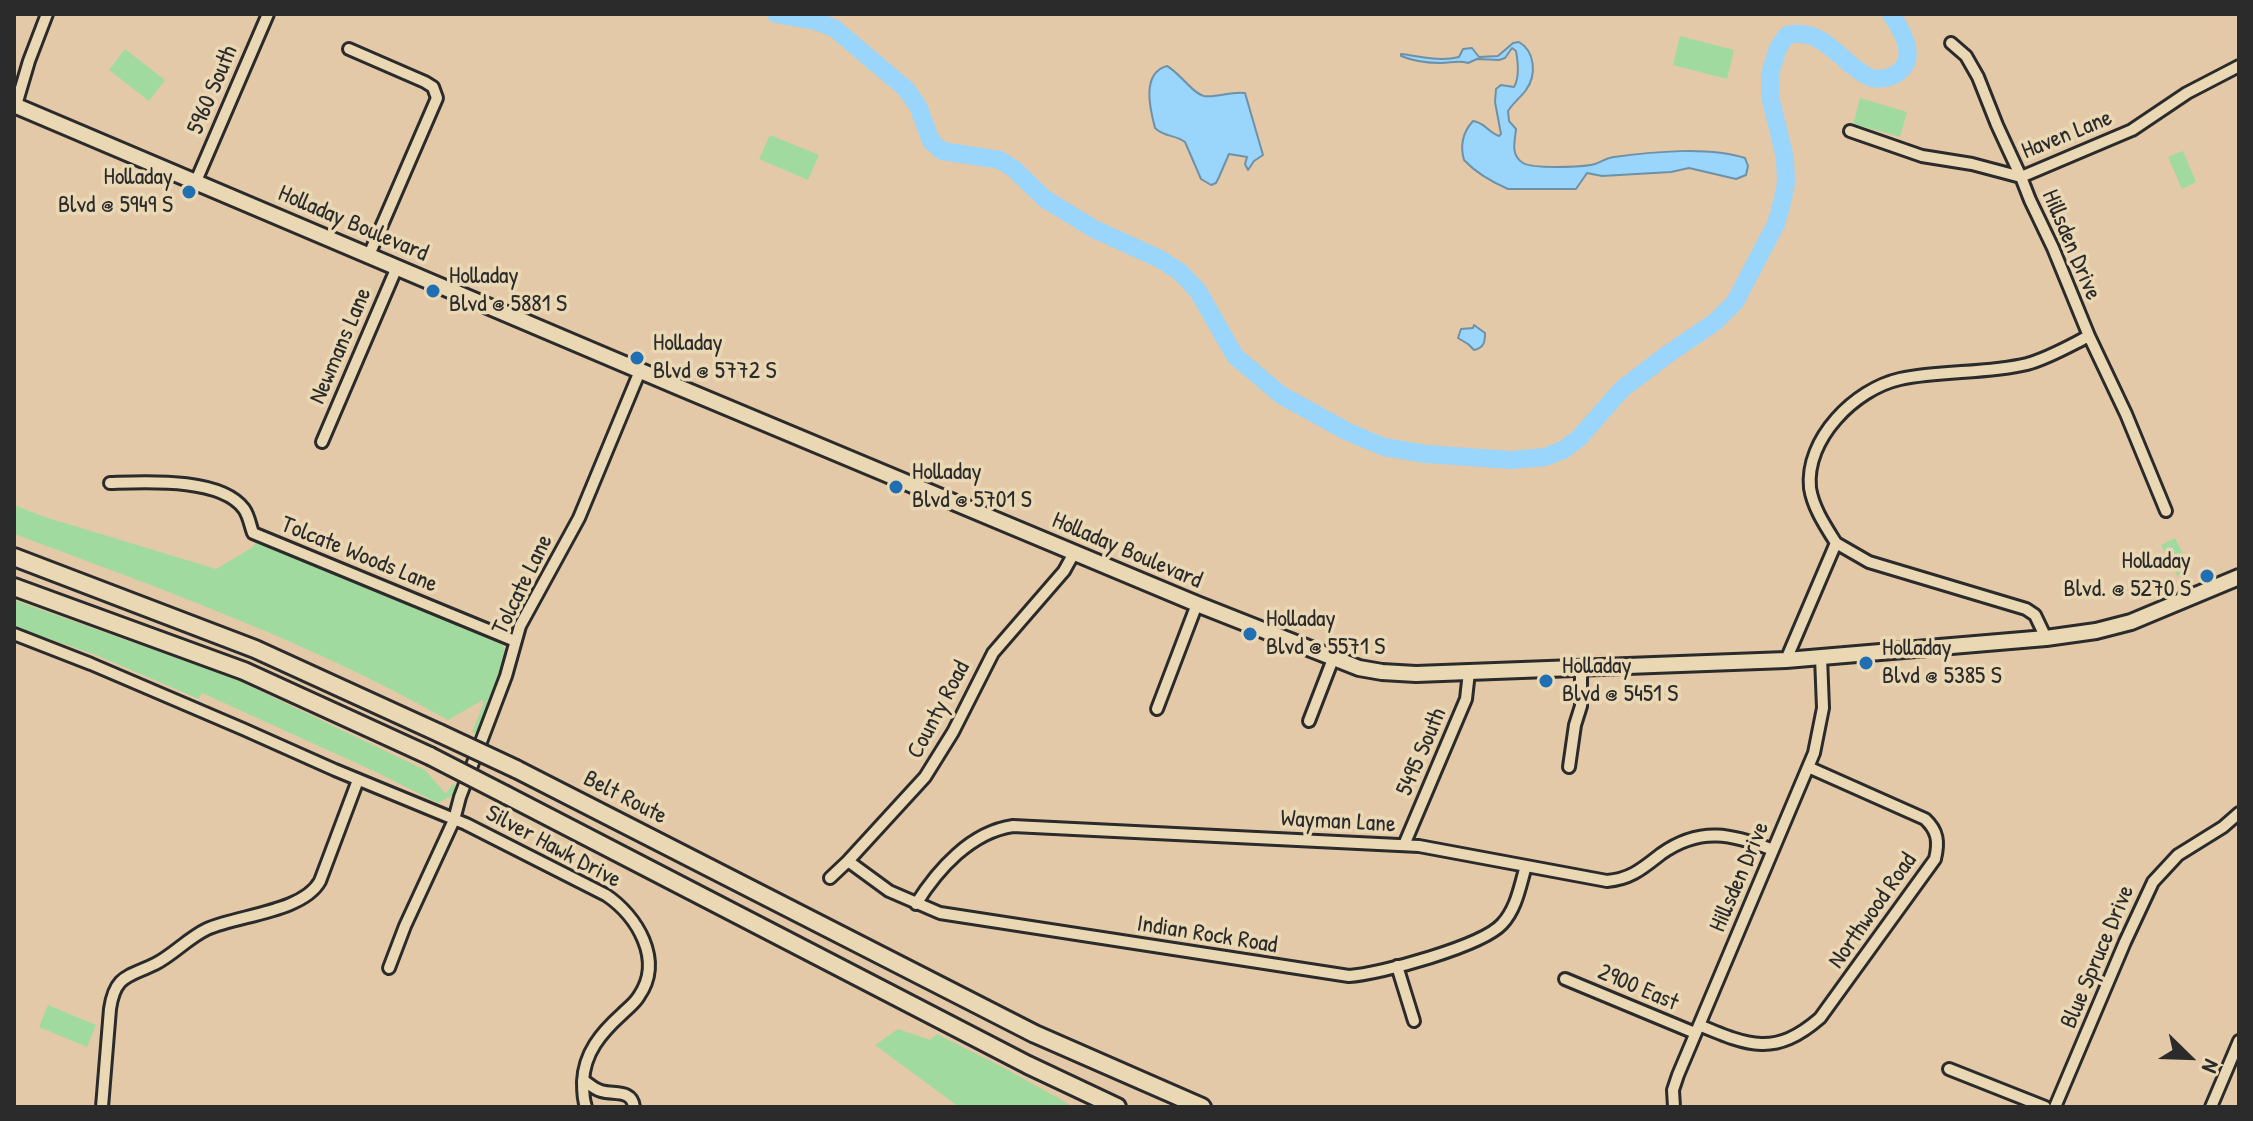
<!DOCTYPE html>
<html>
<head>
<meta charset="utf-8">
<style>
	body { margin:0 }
	#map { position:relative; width:2253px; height:1121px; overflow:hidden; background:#e4c9a8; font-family:"Patrick Hand",sans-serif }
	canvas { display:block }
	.frame { position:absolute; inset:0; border:16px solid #2b2b2b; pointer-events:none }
	.north { position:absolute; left:2149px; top:1017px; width:80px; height:80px; -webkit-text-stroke:6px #ead8b5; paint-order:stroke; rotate:113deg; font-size:22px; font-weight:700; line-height:32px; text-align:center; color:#2b2b2b }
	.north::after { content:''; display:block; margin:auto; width:28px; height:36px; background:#2b2b2b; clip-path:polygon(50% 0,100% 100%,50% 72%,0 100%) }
</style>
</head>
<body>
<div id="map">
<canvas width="2253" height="1121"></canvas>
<div class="frame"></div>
<div class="north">N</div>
</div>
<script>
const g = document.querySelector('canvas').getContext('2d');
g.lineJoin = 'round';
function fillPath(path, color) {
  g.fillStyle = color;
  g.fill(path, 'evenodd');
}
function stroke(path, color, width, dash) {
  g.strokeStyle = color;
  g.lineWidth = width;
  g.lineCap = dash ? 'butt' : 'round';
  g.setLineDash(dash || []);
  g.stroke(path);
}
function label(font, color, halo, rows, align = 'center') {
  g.font = font + ' "Patrick Hand",sans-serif';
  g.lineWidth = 7;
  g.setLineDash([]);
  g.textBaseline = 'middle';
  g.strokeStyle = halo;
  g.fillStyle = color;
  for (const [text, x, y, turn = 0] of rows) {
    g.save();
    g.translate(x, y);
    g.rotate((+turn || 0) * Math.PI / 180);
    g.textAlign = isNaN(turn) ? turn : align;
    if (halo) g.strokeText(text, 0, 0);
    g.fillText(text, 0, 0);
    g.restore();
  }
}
fillPath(new Path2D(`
	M1680 36 1734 50 1727 79 1673 65Z
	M125 49 165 80 149 101 109 70Z
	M1860 98 1907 112 1900 137 1853 124Z
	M770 135 819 155 808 180 759 159Z
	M2183 151 2196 182 2182 189 2168 157Z
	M14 505 45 517 216 569 253 547 256 542 307 559 446 616 496 640 504 647 505 656 476 734 472 732 483 705V700L448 720C310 642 162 589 14 534Z
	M2175 538 2191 569 2177 576 2161 545Z
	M14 600 233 678 425 770 446 794 453 784 456 786 453 795 438 803 376 772 202 693 199 699 96 655 14 627Z
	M48 1005 96 1025 87 1047 39 1027Z
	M898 1029 930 1040 937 1034 1006 1069 1074 1107H959L875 1045Z`), '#a1da9f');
const water = new Path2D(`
	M1519 42C1535 51 1537 75 1526 90 1520 98 1513 103 1508 111L1509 121 1516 129C1515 141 1510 155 1523 163 1533 169 1578 167 1591 165 1599 164 1605 158 1614 157 1652 152 1708 146 1745 158L1748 166 1746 175 1736 179 1689 168 1671 172 1602 176 1587 173 1576 189H1508C1492 182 1476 173 1464 160 1460 146 1463 132 1473 121 1484 122 1488 132 1499 136L1501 134 1495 102 1496 89 1501 85 1514 87C1520 77 1518 62 1516 51L1512 48 1505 58 1499 60 1477 59 1468 63C1459 60 1451 63 1441 63 1428 63 1413 61 1401 56V54C1420 56 1439 62 1459 57L1463 49 1472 48 1479 57 1498 56 1513 43Z
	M1167 66C1180 73 1193 94 1204 96 1217 98 1231 91 1245 93L1263 155 1254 161 1248 170 1245 164 1247 157 1229 154 1219 177 1216 183 1211 185 1201 179 1185 142C1176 135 1164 137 1155 128 1150 109 1141 73 1167 66Z
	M1474 325 1485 333C1485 342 1484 348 1474 350L1468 344 1458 338 1461 329 1473 328Z`);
fillPath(water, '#9ad5fb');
stroke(water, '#6e91a8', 2);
stroke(new Path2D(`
	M776 14 815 21 834 28 906 89 918 106 931 141 942 151 1000 160 1014 169 1045 199 1094 229 1160 259 1180 272 1198 291 1235 356 1281 395 1348 432 1384 447 1426 454 1511 460 1545 457 1563 450 1579 438 1622 389 1668 354 1715 322 1735 302 1776 224 1782 203 1786 183 1785 158 1770 96V74L1778 48 1787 35C1816 29 1830 47 1851 65 1858 70 1864 76 1872 78 1881 80 1889 78 1896 74 1919 59 1903 32 1891 14`), '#9ad5fb', 18);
const minor = new Path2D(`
	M1951 43 1966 56 1978 77 1997 125 2021 177 2030 200 2053 248 2089 336 2126 414 2166 511
	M349 49 425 82 433 87 437 98 369 255
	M16 105 29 61 47 14
	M1850 131 1922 156 1972 164 2021 177 2132 130 2187 93 2239 66
	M196 181 268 14
	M322 442 397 267
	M110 483C144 482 221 477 244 509 249 516 250 525 253 533L515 641
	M1836 543 1869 562 2026 609 2035 615 2046 638
	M14 634 91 664 243 729 335 770 466 824 606 895C637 916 664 960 639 996 635 1003 628 1008 622 1014 601 1033 584 1053 583 1082 583 1091 583 1099 586 1107
	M1786 660 1836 543C1826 527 1813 508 1810 488 1805 439 1855 389 1900 379 1942 370 1986 374 2027 364 2049 358 2069 346 2089 336
	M1157 709 1197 604
	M1309 721 1333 659
	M1569 767 1575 725 1581 706V668
	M1404 845 1466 699 1469 672
	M848 861 889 891 940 913 1349 976C1380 974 1482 946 1502 924 1517 908 1520 885 1526 866
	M830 878 848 861 925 777 953 732 993 653 1064 571 1074 553
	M916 904C938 869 971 832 1013 826L1419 846 1607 881C1631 879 1643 868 1661 854 1700 826 1733 834 1773 850
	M1397 966 1414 1021
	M389 968 405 926 454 820 460 797 506 676 520 626 579 518 640 371
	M1565 979 1695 1033
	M1699 1025C1749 1046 1775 1057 1820 1018L1935 859C1939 842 1938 831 1925 819L1808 767
	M1949 1069 2045 1107
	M583 1080C589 1084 594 1089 601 1091 614 1095 632 1089 634 1107
	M102 1107 110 1009C115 975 128 977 155 964 173 955 188 938 207 929 238 915 303 912 320 881L358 780
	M1674 1107 1673 1090 1678 1075 1814 753 1823 708 1821 657
	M2055 1107 2125 942 2153 882 2178 855 2223 827 2239 813
	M2211 1107 2239 1041`);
const major = new Path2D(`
	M14 105 676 386 1197 604 1359 668 1382 672 1416 674 1786 660 2046 638 2096 631 2131 622 2239 577`);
const highway = new Path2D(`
	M14 557 255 649 439 733
	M14 587 244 671 430 756
	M516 769 1035 1034 1202 1107
	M506 795 1028 1065 1117 1107`);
stroke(minor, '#2b2b2b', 16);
stroke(major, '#2b2b2b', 20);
stroke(highway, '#2b2b2b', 22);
stroke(minor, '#ead8b5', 10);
stroke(major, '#ead8b5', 14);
stroke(highway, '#ead8b5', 16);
const highwayBridge = new Path2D(`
	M439 733 516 769
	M430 756 506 795`);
stroke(highwayBridge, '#2b2b2b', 22, []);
stroke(highwayBridge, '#ead8b5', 16);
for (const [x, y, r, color] of [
	[189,192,8,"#1f6fb2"],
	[433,291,8,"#1f6fb2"],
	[637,358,8,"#1f6fb2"],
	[896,487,8,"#1f6fb2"],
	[2207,576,8,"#1f6fb2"],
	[1250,634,8,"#1f6fb2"],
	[1866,663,8,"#1f6fb2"],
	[1546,681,8,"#1f6fb2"]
]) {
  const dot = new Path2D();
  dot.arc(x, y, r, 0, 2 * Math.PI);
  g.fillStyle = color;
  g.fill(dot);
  stroke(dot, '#ead8b5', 3);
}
label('24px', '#2b2b2b', '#ead8b5', [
	["5960 South",213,90,-67],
	["Haven Lane",2067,135,-22],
	["Holladay Boulevard",353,224,23],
	["Hillsden Drive",2071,245,67],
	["Newmans Lane",341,346,-67],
	["Holladay Boulevard",1127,551,23],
	["Tolcate Woods Lane",359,555,22],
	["Tolcate Lane",523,585,-64],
	["County Road",939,710,-62],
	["5495 South",1422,752,-67],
	["Belt Route",625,798,27],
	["Wayman Lane",1338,822,3],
	["Silver Hawk Drive",553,847,28],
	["Hillsden Drive",1740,877,-67],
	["Northwood Road",1873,911,-55],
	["Indian Rock Road",1207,935,9],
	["Blue Spruce Drive",2098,957,-67],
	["2900 East",1638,988,23]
]);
label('24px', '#2b2b2b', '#ead8b5', [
	["Holladay",173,178,"right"],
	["Blvd @ 5949 S",173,206,"right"],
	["Holladay",449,277],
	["Blvd @ 5881 S",449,305],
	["Holladay",653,344],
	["Blvd @ 5772 S",653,372],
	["Holladay",912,473],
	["Blvd @ 5701 S",912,501],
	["Holladay",2191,562,"right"],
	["Blvd. @ 5270 S",2191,590,"right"],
	["Holladay",1266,620],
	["Blvd @ 5571 S",1266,648],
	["Holladay",1882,649],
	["Blvd @ 5385 S",1882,677],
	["Holladay",1562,667],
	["Blvd @ 5451 S",1562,695]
], 'left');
</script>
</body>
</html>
